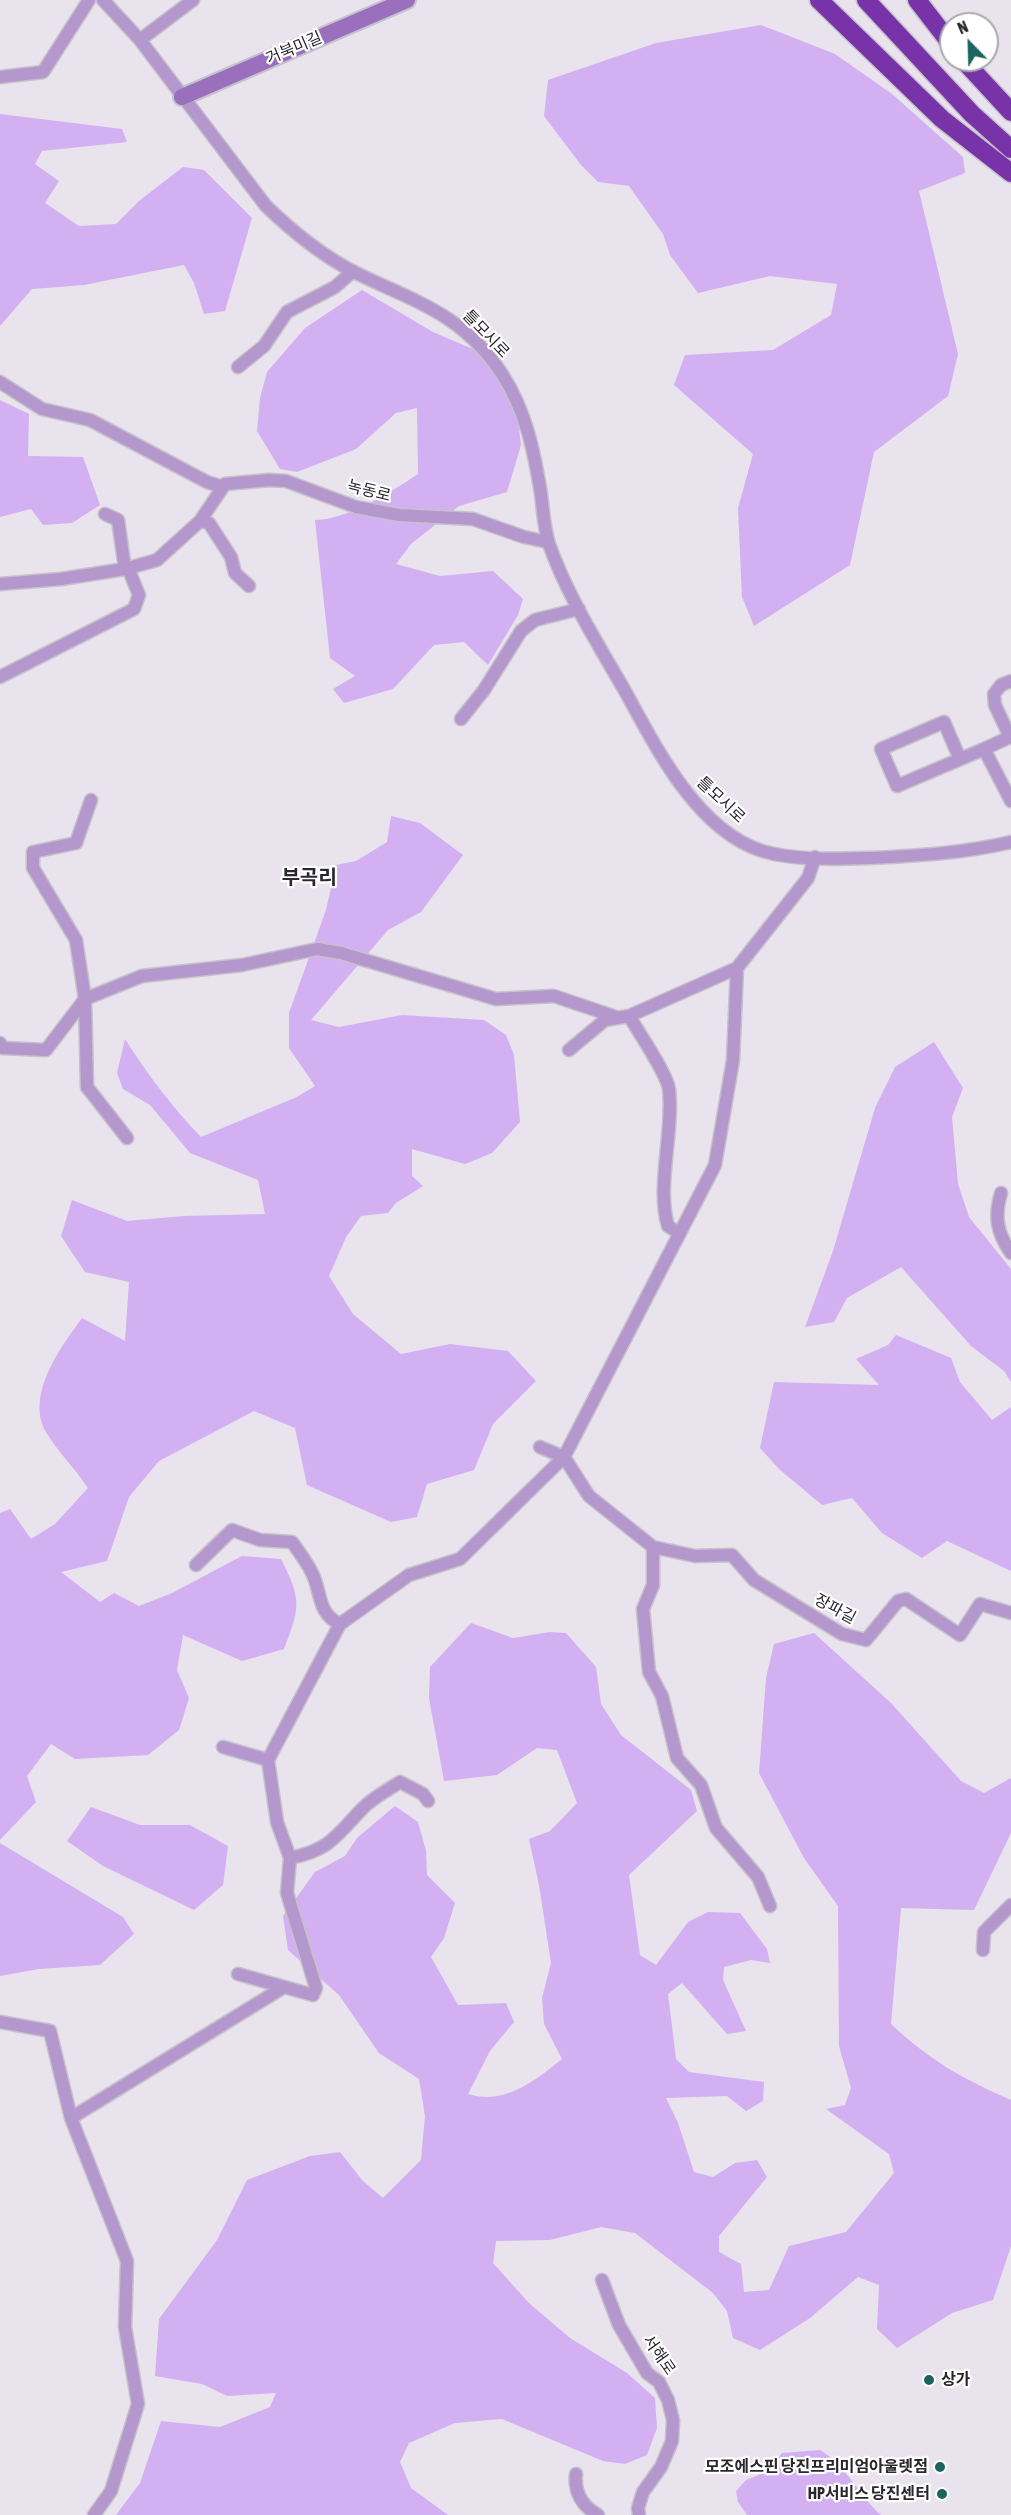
<!DOCTYPE html>
<html>
<head>
<meta charset="utf-8">
<style>
	body { margin:0 }
	#map { position:relative; width:1011px; height:2515px; overflow:hidden; background:#e8e3ed; font-family:"Asap Condensed",sans-serif }
	canvas { display:block }
	.north { position:absolute; left:939px; top:12px; width:60px; height:60px; box-sizing:border-box; background:#fff; border:2px solid #aaa9ab; border-radius:50%; rotate:337deg; font-size:16px; font-weight:700; line-height:24px; text-align:center; color:#2a282c }
	.north::after { content:''; display:block; margin:auto; width:21px; height:27px; background:#1a655e; clip-path:polygon(50% 0,100% 100%,50% 72%,0 100%) }
</style>
</head>
<body>
<div id="map">
<canvas width="1011" height="2515"></canvas>
<div class="north">N</div>
</div>
<script>
const g = document.querySelector('canvas').getContext('2d');
g.lineJoin = 'round';
function fillPath(path, color) {
  g.fillStyle = color;
  g.fill(path, 'evenodd');
}
function stroke(path, color, width, dash) {
  g.strokeStyle = color;
  g.lineWidth = width;
  g.lineCap = dash ? 'butt' : 'round';
  g.setLineDash(dash || []);
  g.stroke(path);
}
function label(font, color, halo, rows, align = 'center') {
  g.font = font + ' "Asap Condensed","Noto Sans KR",sans-serif';
  g.lineWidth = 4.5;
  g.setLineDash([]);
  g.textBaseline = 'middle';
  g.strokeStyle = halo;
  g.fillStyle = color;
  for (const [text, x, y, turn = 0] of rows) {
    g.save();
    g.translate(x, y);
    g.rotate((+turn || 0) * Math.PI / 180);
    g.textAlign = isNaN(turn) ? turn : align;
    if (halo) g.strokeText(text, 0, 0);
    g.fillText(text, 0, 0);
    g.restore();
  }
}
fillPath(new Path2D(`
	M761 25 835 54 892 94 963 157 965 173 919 191 958 354 948 396 874 452 850 565 754 626 742 597 738 508 753 454 674 385 685 355 773 350 831 315 837 284 770 276 698 293 670 255 663 234 629 186 598 182 581 165 544 116 548 80 656 43Z
	M0 114 122 129 127 142 42 151 35 164 59 181 45 203 79 226 116 224 139 201 183 167 204 170 252 218 225 311 204 314 194 283 184 265 84 285 32 289 0 326Z
	M362 290 433 332 501 361 513 379 521 445 507 492 459 506 411 544 396 564 440 576 493 571 523 599 518 615 488 665 464 642 434 645 393 689 344 703 333 689 355 676 330 658 315 520C347 520 391 492 418 474L417 408 396 413 356 449 297 472 280 469 257 431 260 398 267 372 305 328Z
	M0 400 29 414 28 456 83 457 100 505 72 523 43 525 31 509 0 517Z
	M391 816 420 823 463 855 421 912 388 930 311 1020 339 1027 402 1015 484 1020 506 1035 514 1055 520 1122 492 1153 465 1164 412 1149V1176L423 1186 396 1203 388 1213 361 1216 346 1237 329 1276 353 1314 401 1354 450 1344 508 1351 536 1381 493 1424 474 1470 427 1484 417 1517 391 1522 307 1485 295 1428 254 1411 159 1461 129 1497 107 1561 61 1572 100 1602 114 1593 139 1606 172 1593 242 1556 281 1559C302 1600 300 1607 284 1649L242 1661 183 1635 177 1670 189 1698 179 1730 148 1755 75 1759 51 1744 27 1776 36 1802 0 1840V1513L10 1509 31 1539 55 1524 88 1488C75 1468 57 1451 46 1432 25 1395 61 1347 82 1318L125 1341 129 1282 85 1272 61 1236 72 1200 127 1221 184 1216 265 1214 258 1180 190 1153 150 1105 123 1089 117 1073 125 1039C147 1074 173 1108 201 1137L297 1097 315 1086 289 1048V1013L326 910 336 865 356 861 387 842Z
	M934 1042 963 1088 952 1117 958 1184 969 1217 1011 1269V1382L1004 1371 971 1346 901 1267 847 1298 834 1322 805 1327 833 1251 875 1108 895 1067Z
	M896 1335 951 1358 960 1382 992 1420 1011 1407V1571L947 1541 922 1558 882 1533 852 1498 822 1505 779 1469 760 1448 774 1382 879 1385 856 1359 888 1345Z
	M471 1623 513 1638 550 1632 566 1633 596 1667 601 1704 621 1735 691 1790 697 1811 629 1875 640 1955 656 1965 688 1922 708 1912 740 1913 767 1949 770 1963 751 1960 724 1967 723 1980 746 2031 727 2034 682 1983 668 1994 676 2059 689 2072 764 2082 763 2101 746 2111 727 2096 666 2098 678 2123 694 2172 713 2177 735 2163 757 2160 767 2177 719 2236V2252L741 2264 744 2292 769 2290 789 2246 846 2232 894 2173 889 2154 826 2109 845 2105 851 2088 839 2046 838 1906 804 1858 759 1773 766 1678 774 1644 814 1633 891 1703 961 1781 984 1793 1011 1778V1833L974 1910 901 1908 891 2024C929 2060 963 2079 1011 2100V2246L993 2300 952 2313 897 2348 877 2329 879 2285 858 2277 810 2318 760 2350 733 2338 727 2311 713 2293 635 2233 601 2227 550 2240 496 2241 493 2263 529 2303 570 2338 627 2373 655 2398 657 2428 647 2455 625 2464 603 2461 502 2419 455 2423 409 2443 400 2462 411 2488 448 2515H116L140 2483 161 2421 220 2427 270 2407 276 2393 227 2396 202 2384 155 2376 159 2319 217 2240 247 2180 310 2156 340 2152 363 2181 383 2198 421 2160 425 2116 419 2079 379 2053 339 1995 288 1950 283 1916 315 1872 345 1856 357 1838 395 1806 418 1822 426 1851 427 1875 455 1903 444 1938 431 1957 458 2005 506 2003 514 2022 490 2051 468 2094C504 2106 536 2080 562 2059L544 2024 542 1998 551 1963 539 1885 529 1839 550 1831 577 1803 557 1750 537 1748 497 1775 444 1781 429 1698 430 1667Z
	M91 1807 140 1825H190L228 1846 223 1885 194 1910 103 1866 67 1841Z
	M0 1843 123 1917 134 1934 100 1965 39 1969 0 1976Z
	M820 2450C847 2466 858 2495 881 2515H747L738 2502 736 2491 746 2480 768 2471 782 2453Z`), '#d3b0f2');
const street = new Path2D(`
	M103 0 140 40 266 206C293 232 321 255 354 272 415 302 462 313 502 374 526 411 534 451 541 494 543 510 544 528 549 544 567 595 598 644 625 691 657 749 701 840 774 854 804 860 837 859 868 858 916 856 964 853 1011 842
	M140 40 193 0
	M0 77 43 72 89 0
	M238 367 264 346 287 312 335 287 353 271
	M0 382 42 409 90 420 207 482 223 487
	M105 514 118 520 125 569
	M200 521 209 523 231 557 235 573 249 586
	M0 584 61 579 125 569 157 560 200 521 225 484 269 480 286 481 356 507 399 515 473 519 524 537 548 542
	M0 677 134 609 139 595 128 568
	M461 719 484 690 521 631 535 620 579 609
	M984 749 1010 737 995 705 994 694 1001 685 1011 681
	M960 759 944 722 881 749 897 786 984 749 1011 801
	M91 800 76 843 33 852V868L76 940 85 999 87 1087 127 1138
	M629 1016C638 1031 667 1074 669 1089 674 1133 656 1186 668 1226L679 1233
	M0 1043 3 1048 46 1050 85 999 142 976 242 965 317 949 341 953 496 999 554 996 616 1017
	M569 1050 605 1020 629 1016 737 968
	M1001 1193C994 1217 997 1233 1011 1253
	M540 1447 564 1457 589 1496 653 1547V1585L643 1609 649 1672 662 1696 677 1758 701 1785 716 1828 758 1877 770 1906
	M653 1547 695 1556 732 1555 754 1580 842 1634 866 1640 898 1601 906 1599 960 1635 980 1604 1011 1613
	M196 1565 232 1530 260 1540 292 1542C299 1552 306 1561 311 1571 322 1590 316 1613 340 1624
	M223 1747 268 1760
	M290 1858C330 1850 336 1836 362 1809 372 1798 388 1790 400 1782L423 1794 428 1801
	M983 1950 984 1932 1011 1905
	M238 1974 313 1995 316 1988 287 1893 290 1858 277 1822 268 1760 340 1624 409 1575 460 1559 564 1457 715 1165 733 1060 737 968 808 878 815 857
	M0 2022 50 2031 71 2118 127 2261 125 2327 138 2404 111 2491 94 2515
	M71 2118 284 1987
	M602 2280 619 2325 647 2373 659 2382 668 2400 673 2420 672 2441 661 2467 643 2492 638 2508 639 2515
	M576 2474C574 2492 582 2506 598 2515`);
const secondary = new Path2D(`
	M182 97 407 0`);
const highway = new Path2D(`
	M819 0 942 119 1011 173
	M866 0 972 114 1011 149
	M917 0 951 44
	M963 60 1011 112`);
stroke(street, '#c6c1ca', 15);
stroke(secondary, '#c6c1ca', 20);
stroke(highway, '#c6c1ca', 21);
stroke(street, '#b397cd', 12);
stroke(secondary, '#9a70be', 16);
stroke(highway, '#7833a8', 18);
for (const [x, y, r, color] of [
	[929,2380,6,"#1a655e"],
	[940,2467,6,"#1a655e"],
	[942,2494,6,"#1a655e"]
]) {
  const dot = new Path2D();
  dot.arc(x, y, r, 0, 2 * Math.PI);
  g.fillStyle = color;
  g.fill(dot);
  stroke(dot, '#fff', 2);
}
label('16px', '#2a282c', '#fff', [
	["거북미길",294,48,-23],
	["틀모시로",486,334,46],
	["녹동로",369,491,14],
	["틀모시로",721,800,43],
	["장파길",835,1609,28],
	["서해로",659,2355,55]
]);
label('bold 16px', '#2a282c', '#fff', [
	["상가",941,2380,"left"],
	["모조에스핀 당진프리미엄아울렛점",928,2467],
	["HP서비스 당진센터",930,2494]
], 'right');
label('bold 20px', '#2a282c', '#fff', [
	["부곡리",309,878]
]);
</script>
</body>
</html>
